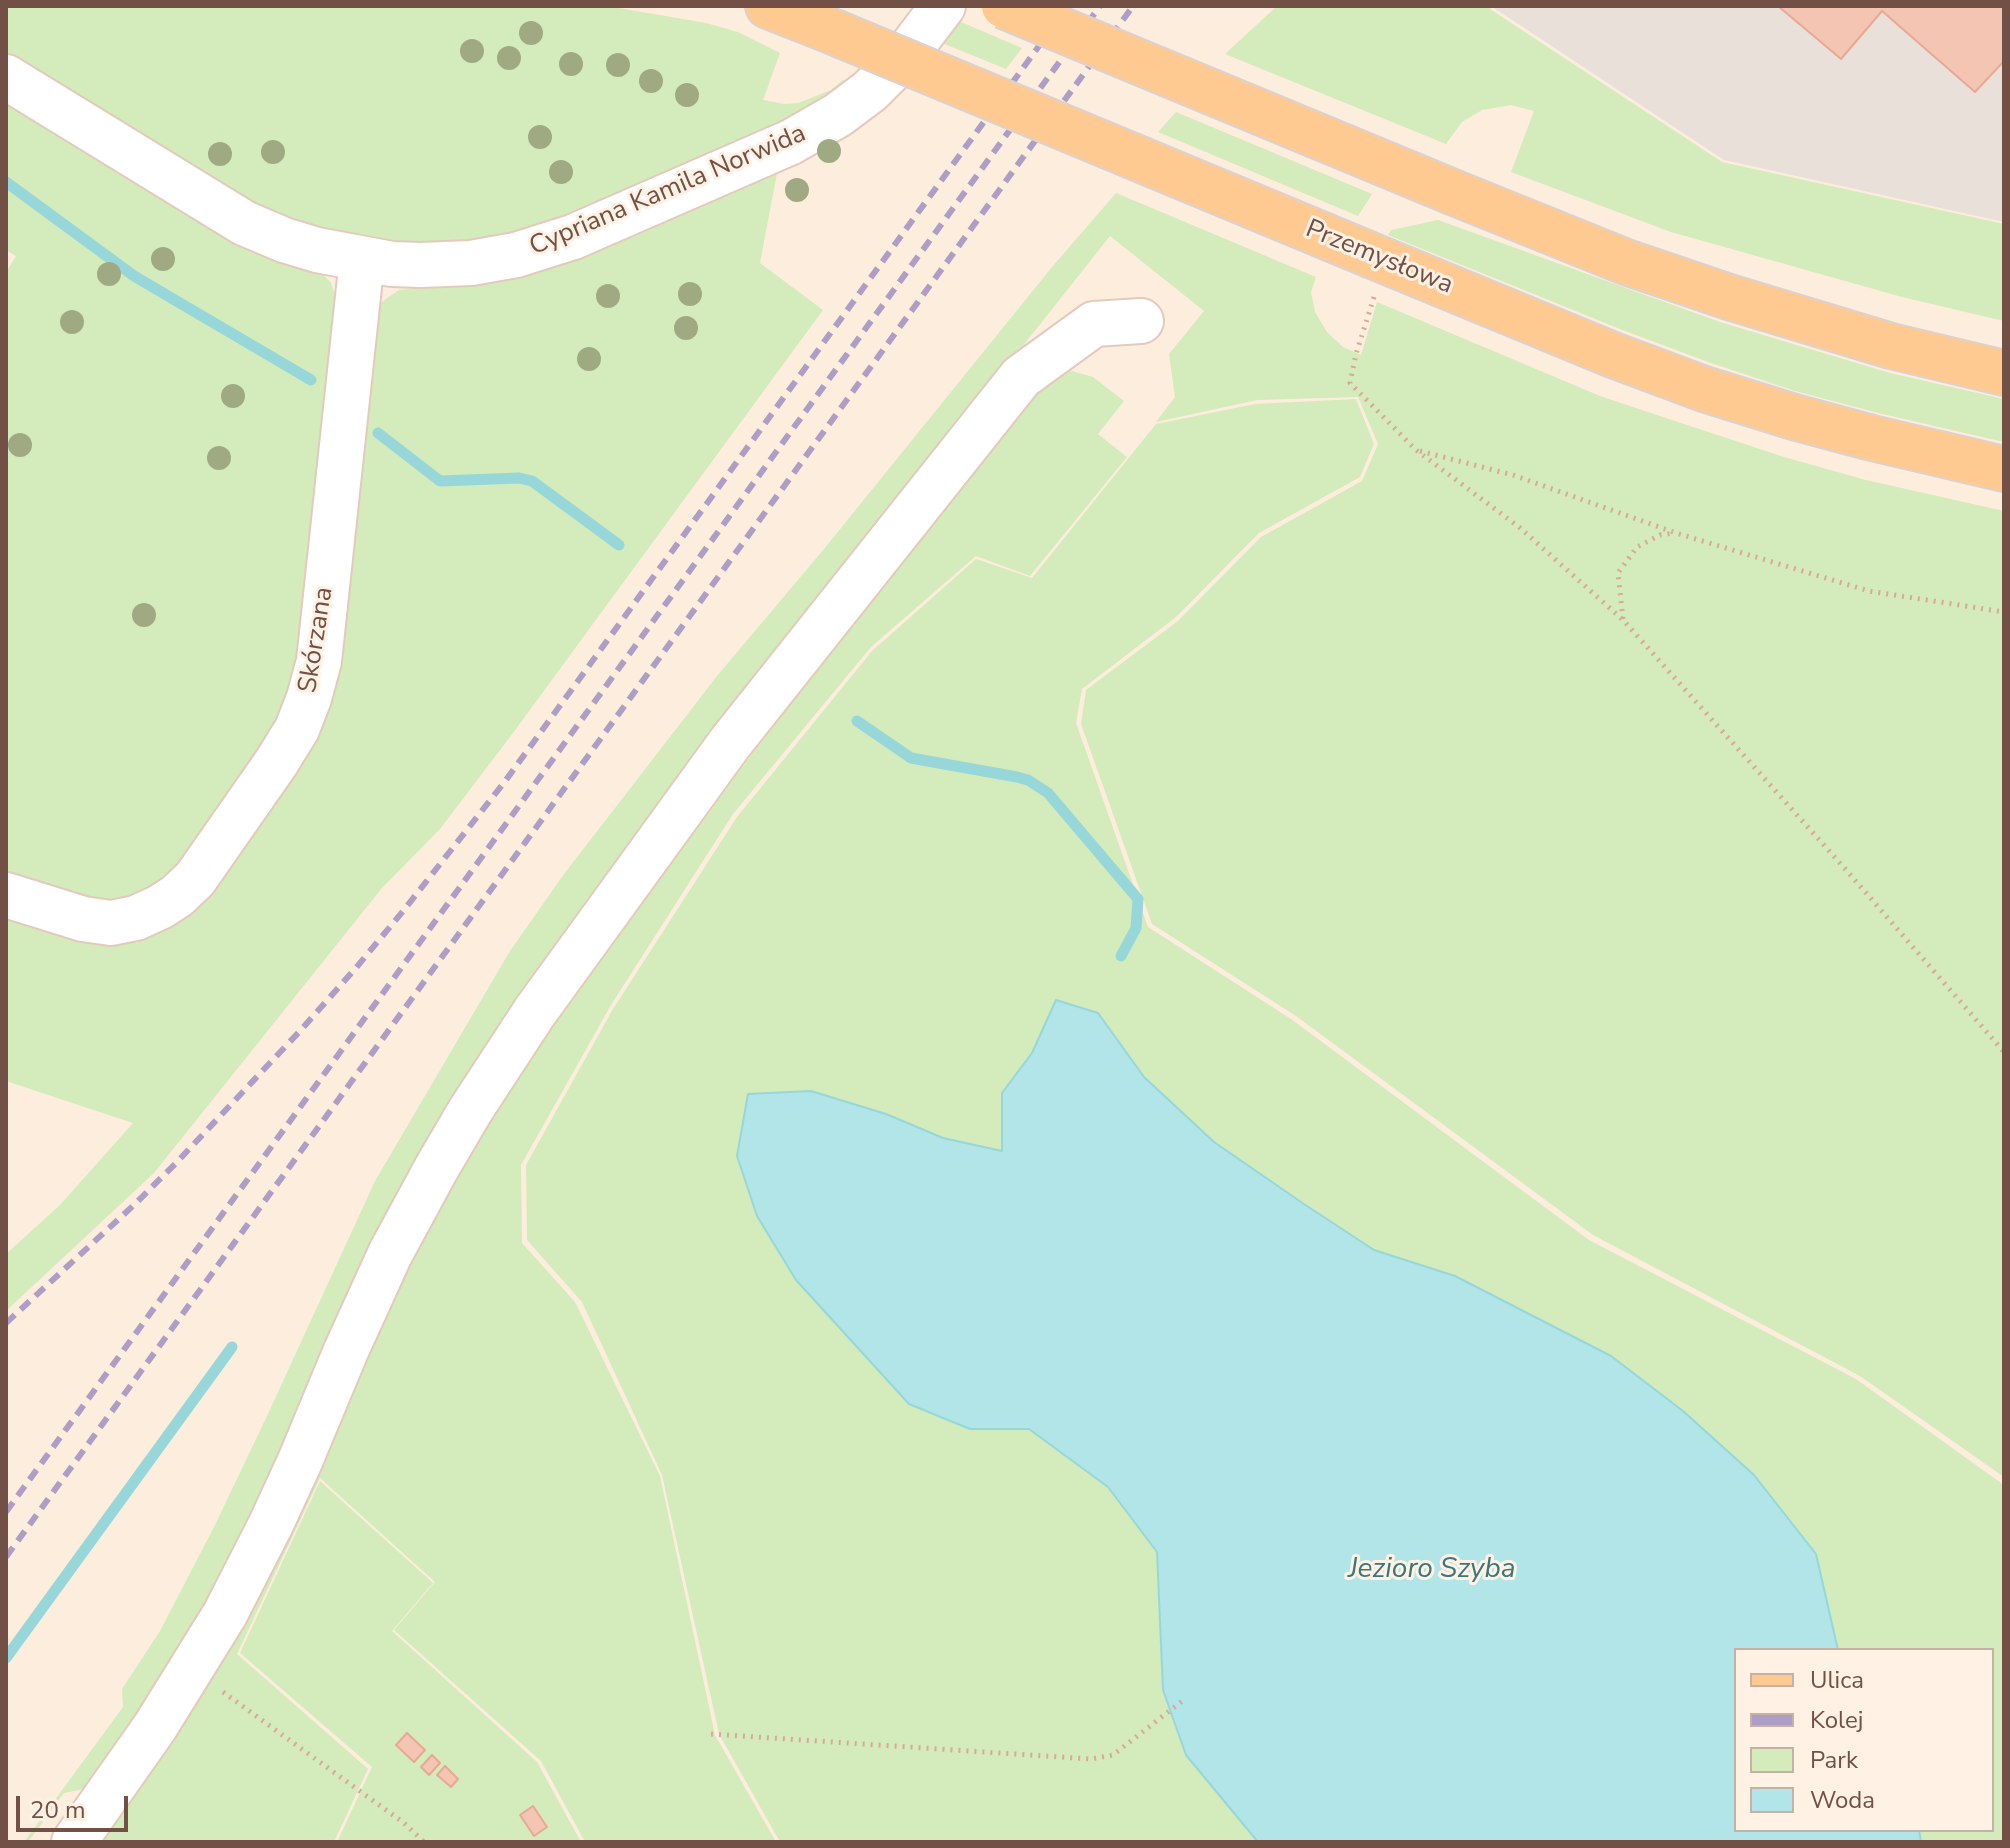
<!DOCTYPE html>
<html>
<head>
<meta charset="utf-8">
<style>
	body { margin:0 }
	#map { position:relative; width:2010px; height:1848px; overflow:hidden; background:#fdeddd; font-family:"Nunito Sans",sans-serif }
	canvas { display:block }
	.frame { position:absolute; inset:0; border:8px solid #735045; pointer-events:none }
	.legend { position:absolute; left:1734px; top:1648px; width:260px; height:184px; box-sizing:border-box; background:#fff1e4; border:2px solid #c7b1a4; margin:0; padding:10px 14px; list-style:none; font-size:24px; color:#735045 }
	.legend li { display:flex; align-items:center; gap:16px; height:40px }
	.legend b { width:40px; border:2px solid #c7b1a4 }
	.scale { position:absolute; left:16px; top:1796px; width:112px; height:36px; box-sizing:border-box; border:4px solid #735045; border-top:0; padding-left:10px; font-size:24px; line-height:28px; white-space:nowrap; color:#735045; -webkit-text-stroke:6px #fff1e4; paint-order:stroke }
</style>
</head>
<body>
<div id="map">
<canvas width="2010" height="1848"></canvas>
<div class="frame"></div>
<ul class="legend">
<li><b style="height:10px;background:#ffca92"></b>Ulica</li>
<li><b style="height:10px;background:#ae9dc5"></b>Kolej</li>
<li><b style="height:22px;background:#d4ebbc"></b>Park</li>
<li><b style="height:22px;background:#b1e5e7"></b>Woda</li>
</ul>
<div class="scale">20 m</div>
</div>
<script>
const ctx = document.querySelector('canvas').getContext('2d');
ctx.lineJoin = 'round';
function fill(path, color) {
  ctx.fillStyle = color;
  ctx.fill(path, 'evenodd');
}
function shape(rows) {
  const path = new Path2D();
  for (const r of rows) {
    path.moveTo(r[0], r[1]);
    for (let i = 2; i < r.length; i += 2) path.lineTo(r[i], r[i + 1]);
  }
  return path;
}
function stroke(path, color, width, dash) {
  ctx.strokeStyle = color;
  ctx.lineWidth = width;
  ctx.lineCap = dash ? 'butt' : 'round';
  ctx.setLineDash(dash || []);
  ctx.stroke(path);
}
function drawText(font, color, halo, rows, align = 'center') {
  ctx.font = font + ' "Nunito Sans",sans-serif';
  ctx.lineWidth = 6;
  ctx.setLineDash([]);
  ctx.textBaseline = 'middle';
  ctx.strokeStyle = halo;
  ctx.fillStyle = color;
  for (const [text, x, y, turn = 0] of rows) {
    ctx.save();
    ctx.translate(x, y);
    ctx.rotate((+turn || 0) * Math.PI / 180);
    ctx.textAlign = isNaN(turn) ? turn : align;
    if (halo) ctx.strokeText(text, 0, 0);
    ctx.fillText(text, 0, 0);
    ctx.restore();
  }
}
fill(shape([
	[1496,6,2004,6,2004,222,1724,160,1494,8]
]), '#eae0da');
fill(shape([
	[6,6,607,6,706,23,738,32,780,53,763,100,784,104,798,103,831,90,843,80,849,83,784,122,532,231,490,239,449,243,405,243,361,238,307,225,261,207,216,183,6,53],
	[1277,6,1492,6,1490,9,1722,162,2004,224,2004,321,1902,297,1671,232,1511,172,1534,111,1511,105,1482,110,1462,122,1446,144,1225,54],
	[954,19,1022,48,1006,69,937,41],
	[6,104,197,220,321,272,331,283,335,295,335,320,298,652,294,676,276,725,182,862,149,894,103,904,6,877,6,272,16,256,6,250],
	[1176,112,1372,194,1358,216,1158,132],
	[778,168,760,263,823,310,513,733,440,829,382,888,154,1173,6,1311,6,1254,60,1205,133,1123,6,1081,6,913,95,938,290,774,375,312,383,301,399,290,526,275,556,266,624,239],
	[1116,193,1316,277,1311,292,1315,312,1327,332,1343,347,1361,355,1377,302,1600,396,1687,425,1784,457,1866,480,2004,511,2004,1477,1860,1376,1593,1235,1296,1016,1152,924,1081,724,1086,690,1178,621,1261,537,1362,481,1378,444,1358,397,1257,400,1156,422,1175,397,1169,354,1204,311,1110,236,716,733,283,1453,194,1631,90,1788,64,1793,28,1842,24,1842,123,1707,122,1689,160,1631,214,1527,267,1416,375,1181,510,951,564,874,717,676,824,549,1052,267],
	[1438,220,1720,322,1890,373,2004,399,2004,442,1878,413,1795,391,1711,363,1625,331,1388,235,1391,230],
	[1072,371,1093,377,1124,401,1098,434,1127,457,1030,576,976,556,871,647,733,814,611,1005,521,1165,522,1243,575,1302,660,1476,715,1735,776,1842,585,1842,541,1761,394,1630,435,1582,320,1478,237,1654,368,1769,334,1842,101,1842,135,1794,137,1785,389,1299,485,1122,662,866,673,861,749,758,1035,388,1062,372],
	[1356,399,1374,444,1360,477,1259,533,1176,617,1082,689,1076,723,1148,927,1291,1019,1589,1240,1856,1379,2001,1483,2004,1489,2004,1842,1921,1842,1919,1830,1992,1830,1992,1650,1838,1650,1816,1554,1455,1276,1374,1250,1214,1142,1144,1077,1098,1013,1057,1000,1032,1053,1002,1093,1002,1151,943,1138,886,1114,811,1091,748,1094,859,1347,909,1404,970,1429,1029,1429,1108,1487,1157,1552,1163,1690,1246,1829,1258,1842,780,1842,719,1734,662,1475,582,1302,527,1240,526,1165,613,1009,737,817,872,651,976,559,1032,578,1156,424,1255,404],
	[320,1481,433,1583,392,1631,537,1762,581,1842,337,1842,372,1767,240,1653]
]), '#d4ebbc');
const water = shape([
	[1056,1000,1098,1013,1144,1077,1214,1142,1304,1204,1374,1250,1455,1276,1611,1356,1683,1411,1754,1475,1816,1554,1838,1650,1736,1650,1736,1830,1919,1830,1921,1842,1258,1842,1186,1755,1163,1690,1157,1552,1108,1487,1029,1429,970,1429,909,1404,796,1280,757,1216,737,1156,748,1094,811,1091,886,1114,943,1138,1002,1151,1002,1093,1032,1053,1056,1000]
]);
fill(water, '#b1e5e7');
stroke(water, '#97d7d9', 2);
stroke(shape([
	[6,182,134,276,311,380],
	[378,433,440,481,519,478,532,481,619,545],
	[857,721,911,758,1017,777,1028,780,1048,793,1138,899,1136,928,1121,956],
	[6,1658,232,1347]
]), '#97d7d9', 11);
const building = shape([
	[1778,6,2004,6,2004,61,1975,92,1882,11,1841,59,1778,6],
	[407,1733,425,1750,414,1762,396,1745,407,1733],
	[432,1755,440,1763,429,1775,421,1767,432,1755],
	[445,1766,458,1779,451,1787,437,1775,445,1766],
	[533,1806,547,1827,534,1836,520,1815,533,1806]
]);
fill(building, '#f4c5b3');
stroke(building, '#e7a993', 2);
const minor = shape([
	[6,77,244,223,284,240,317,250,392,264,420,265,471,263,516,255,573,237,791,142,838,115,870,91,905,56,943,6],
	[6,895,83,919,111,923,136,918,160,907,177,896,195,879,276,763,297,729,309,698,319,661,362,259],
	[74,1842,155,1727,225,1614,271,1524,300,1461,345,1353,390,1254,436,1169,470,1111,534,1013,730,743,1021,377,1094,324,1141,321]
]);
const major = shape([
	[768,6,834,32],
	[1455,193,1626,262,1729,297,1891,346,2004,373],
	[1373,256,1613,355,1704,389,1794,417,1872,438,2004,469]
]);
stroke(minor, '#e3cabc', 48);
stroke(major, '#dbd2cf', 48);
stroke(shape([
	[1374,297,1356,354,1350,383,1416,450,1519,527,1623,620,1847,871,2004,1052],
	[1420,451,1513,475,1676,533,1869,591,2004,612],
	[1623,619,1618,573,1637,547,1660,535,1674,533],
	[223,1692,404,1823,424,1842],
	[711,1734,1091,1759,1113,1755,1186,1698]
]), '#d8a997', 5, [2, 6]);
stroke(minor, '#fff', 44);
stroke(major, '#ffca92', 44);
stroke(shape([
	[6,1323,134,1205,177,1162,299,1032,355,969,404,910,506,780,1068,6],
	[6,1512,1100,6],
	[6,1557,1133,6]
]), '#ae9dc5', 6, [12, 8]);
const majorBridge = shape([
	[1004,6,1455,193],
	[834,32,1373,256]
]);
stroke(majorBridge, '#dbd2cf', 48, []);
stroke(majorBridge, '#ffca92', 44);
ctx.fillStyle = '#9faa83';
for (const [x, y] of [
	[531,33],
	[472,51],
	[509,58],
	[571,64],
	[618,65],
	[651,81],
	[687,95],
	[540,137],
	[829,151],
	[273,152],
	[220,154],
	[561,172],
	[797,190],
	[163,259],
	[109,274],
	[690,294],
	[608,296],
	[72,322],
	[686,328],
	[589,359],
	[233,396],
	[20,445],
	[219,458],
	[144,615]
]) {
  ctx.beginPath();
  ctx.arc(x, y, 12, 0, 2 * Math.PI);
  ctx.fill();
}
drawText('26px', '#735045', '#fff1e4', [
	["Cypriana Kamila Norwida",668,191,-23],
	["Przemysłowa",1379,258,22],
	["Skórzana",317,640,-81]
]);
drawText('italic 28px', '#39777b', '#fff1e4', [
	["Jezioro Szyba",1432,1570]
]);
</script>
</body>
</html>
